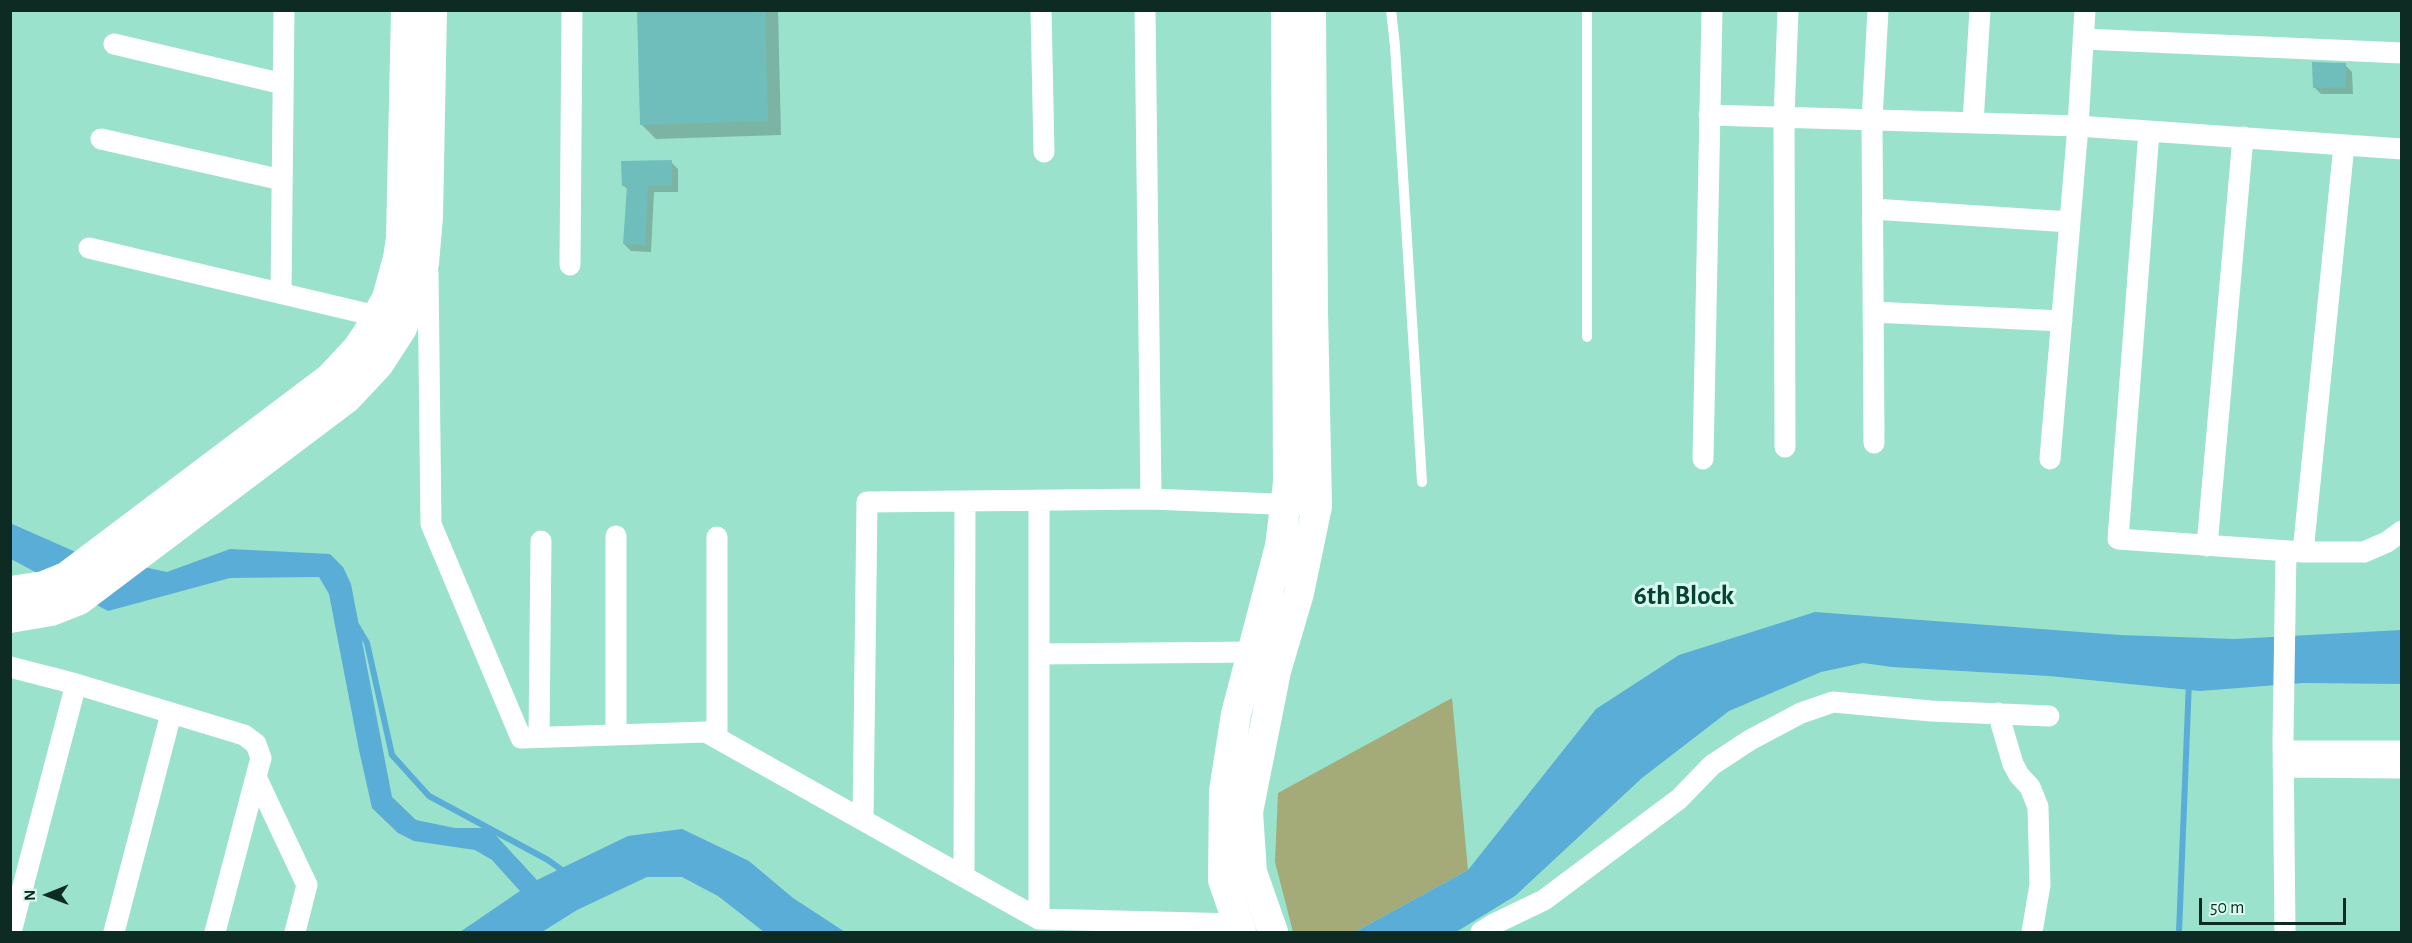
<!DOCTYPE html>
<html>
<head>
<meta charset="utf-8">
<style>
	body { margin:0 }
	#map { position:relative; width:2412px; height:943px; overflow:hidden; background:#9ae2cb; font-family:"Alegreya Sans",sans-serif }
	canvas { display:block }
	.frame { position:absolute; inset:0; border:12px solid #0d2b22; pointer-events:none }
	.north { position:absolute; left:18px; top:865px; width:60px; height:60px; -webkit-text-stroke:4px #d8fbee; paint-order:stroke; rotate:269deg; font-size:16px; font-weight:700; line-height:24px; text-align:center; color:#0d2b22 }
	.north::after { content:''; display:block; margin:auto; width:21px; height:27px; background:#0d2b22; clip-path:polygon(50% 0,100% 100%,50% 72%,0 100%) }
	.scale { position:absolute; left:2199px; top:898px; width:147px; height:27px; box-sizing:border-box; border:3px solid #0d2b22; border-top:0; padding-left:8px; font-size:18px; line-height:21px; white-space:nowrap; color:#0d2b22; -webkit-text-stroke:4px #d8fbee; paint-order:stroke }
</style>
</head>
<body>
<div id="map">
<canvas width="2412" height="943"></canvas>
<div class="frame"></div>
<div class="north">N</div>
<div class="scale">50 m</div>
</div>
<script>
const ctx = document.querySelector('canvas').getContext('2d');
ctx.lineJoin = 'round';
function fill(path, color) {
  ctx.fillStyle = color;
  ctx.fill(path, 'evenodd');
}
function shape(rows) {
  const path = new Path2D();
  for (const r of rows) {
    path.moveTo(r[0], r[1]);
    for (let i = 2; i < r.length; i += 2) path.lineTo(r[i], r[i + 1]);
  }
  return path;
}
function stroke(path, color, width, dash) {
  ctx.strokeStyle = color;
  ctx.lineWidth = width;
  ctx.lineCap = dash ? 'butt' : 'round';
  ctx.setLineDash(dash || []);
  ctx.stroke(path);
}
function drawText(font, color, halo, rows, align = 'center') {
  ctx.font = font + ' "Alegreya Sans",sans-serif';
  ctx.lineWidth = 6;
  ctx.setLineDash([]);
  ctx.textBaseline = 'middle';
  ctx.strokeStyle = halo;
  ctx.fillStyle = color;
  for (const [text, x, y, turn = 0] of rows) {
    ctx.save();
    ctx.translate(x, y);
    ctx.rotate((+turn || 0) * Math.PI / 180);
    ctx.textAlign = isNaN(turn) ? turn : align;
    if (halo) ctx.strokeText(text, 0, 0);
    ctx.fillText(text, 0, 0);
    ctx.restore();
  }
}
fill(shape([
	[1452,698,1468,870,1355,932,1293,932,1275,862,1278,793]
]), '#a5aa79');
fill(shape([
	[10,523,78,553,167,572,230,549,330,554,343,567,351,584,392,797,416,820,455,828,489,828,537,880,628,836,682,829,749,861,793,898,845,932,764,932,718,896,682,877,647,877,577,910,542,932,460,932,520,891,492,860,475,850,414,841,398,833,372,808,359,750,329,594,319,577,230,578,108,611,11,559],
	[1815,612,2120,635,2235,639,2401,630,2401,684,2303,683,2200,691,2049,676,1892,667,1863,663,1821,672,1729,711,1642,778,1515,896,1456,932,1355,932,1468,870,1596,709,1679,655]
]), '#5aadd6');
fill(shape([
	[638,10,778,10,781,135,656,139,641,124],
	[2345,65,2352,72,2353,94,2321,94,2314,87],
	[671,162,678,169,678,192,654,192,651,252,631,251,624,244,628,190,623,185]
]), '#0003');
stroke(shape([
	[357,626,367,643,392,755,429,796,548,860,566,873],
	[2179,932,2189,681]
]), '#5aadd6', 6);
fill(shape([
	[637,10,765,10,768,121,640,125],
	[2312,62,2346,63,2346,87,2313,88],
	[672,160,672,185,648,186,645,245,623,244,627,186,622,186,621,161]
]), '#6fbebb');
stroke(shape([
	[1391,10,1395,46,1422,482],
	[1587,337,1587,10]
]), '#fff', 10);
stroke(shape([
	[1041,10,1044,152],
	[1145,10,1151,499],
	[2083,39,2402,53],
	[114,44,283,84],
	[1709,115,2078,126,2402,149],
	[1973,122,1980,10],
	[2149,131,2118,539,2303,552,2364,552,2387,542,2402,531],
	[101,139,282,180],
	[1873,209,2070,222],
	[89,248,389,319],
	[570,265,572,10],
	[428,273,431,524,521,738,706,732,1039,919,1238,924],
	[281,293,284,10],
	[1873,312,2062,321],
	[1874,443,1872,120,1878,10],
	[1785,447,1784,117,1788,10],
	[1703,459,1712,10],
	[2050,459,2078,126,2085,10],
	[1039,500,1039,919],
	[2207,546,2243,137],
	[2303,552,2344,145],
	[1039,654,1253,652],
	[10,667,76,684,11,932],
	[76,684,244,735,256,744,261,758,215,932],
	[1998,713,2013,764,2019,775,2030,787,2038,807,2040,885,2032,932],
	[616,735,616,536],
	[539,737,541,541],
	[717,738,717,537],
	[2283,751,2402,751],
	[2283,767,2402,768],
	[256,777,307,885,295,932],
	[863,819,867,502,1151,499,1299,505],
	[964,877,965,501],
	[114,932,171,714],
	[1481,932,1494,924,1544,900,1679,799,1712,765,1750,740,1801,713,1833,702,1931,711,2049,716],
	[2285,932,2283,739,2286,551]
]), '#fff', 21);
stroke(shape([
	[10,591,44,586,66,577,330,378,357,349,368,333,387,298,398,258,401,238,406,10],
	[10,618,51,611,79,600,347,398,378,365,402,328,418,286,424,263,428,217,432,10],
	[1241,932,1223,880,1224,791,1236,714,1280,546,1288,483,1286,10],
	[1273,932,1252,872,1248,812,1276,671,1299,593,1317,506,1313,311,1311,10]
]), '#fff', 30);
drawText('bold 27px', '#054234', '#d8fbee', [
	["6th Block",1684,596]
]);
</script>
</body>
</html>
